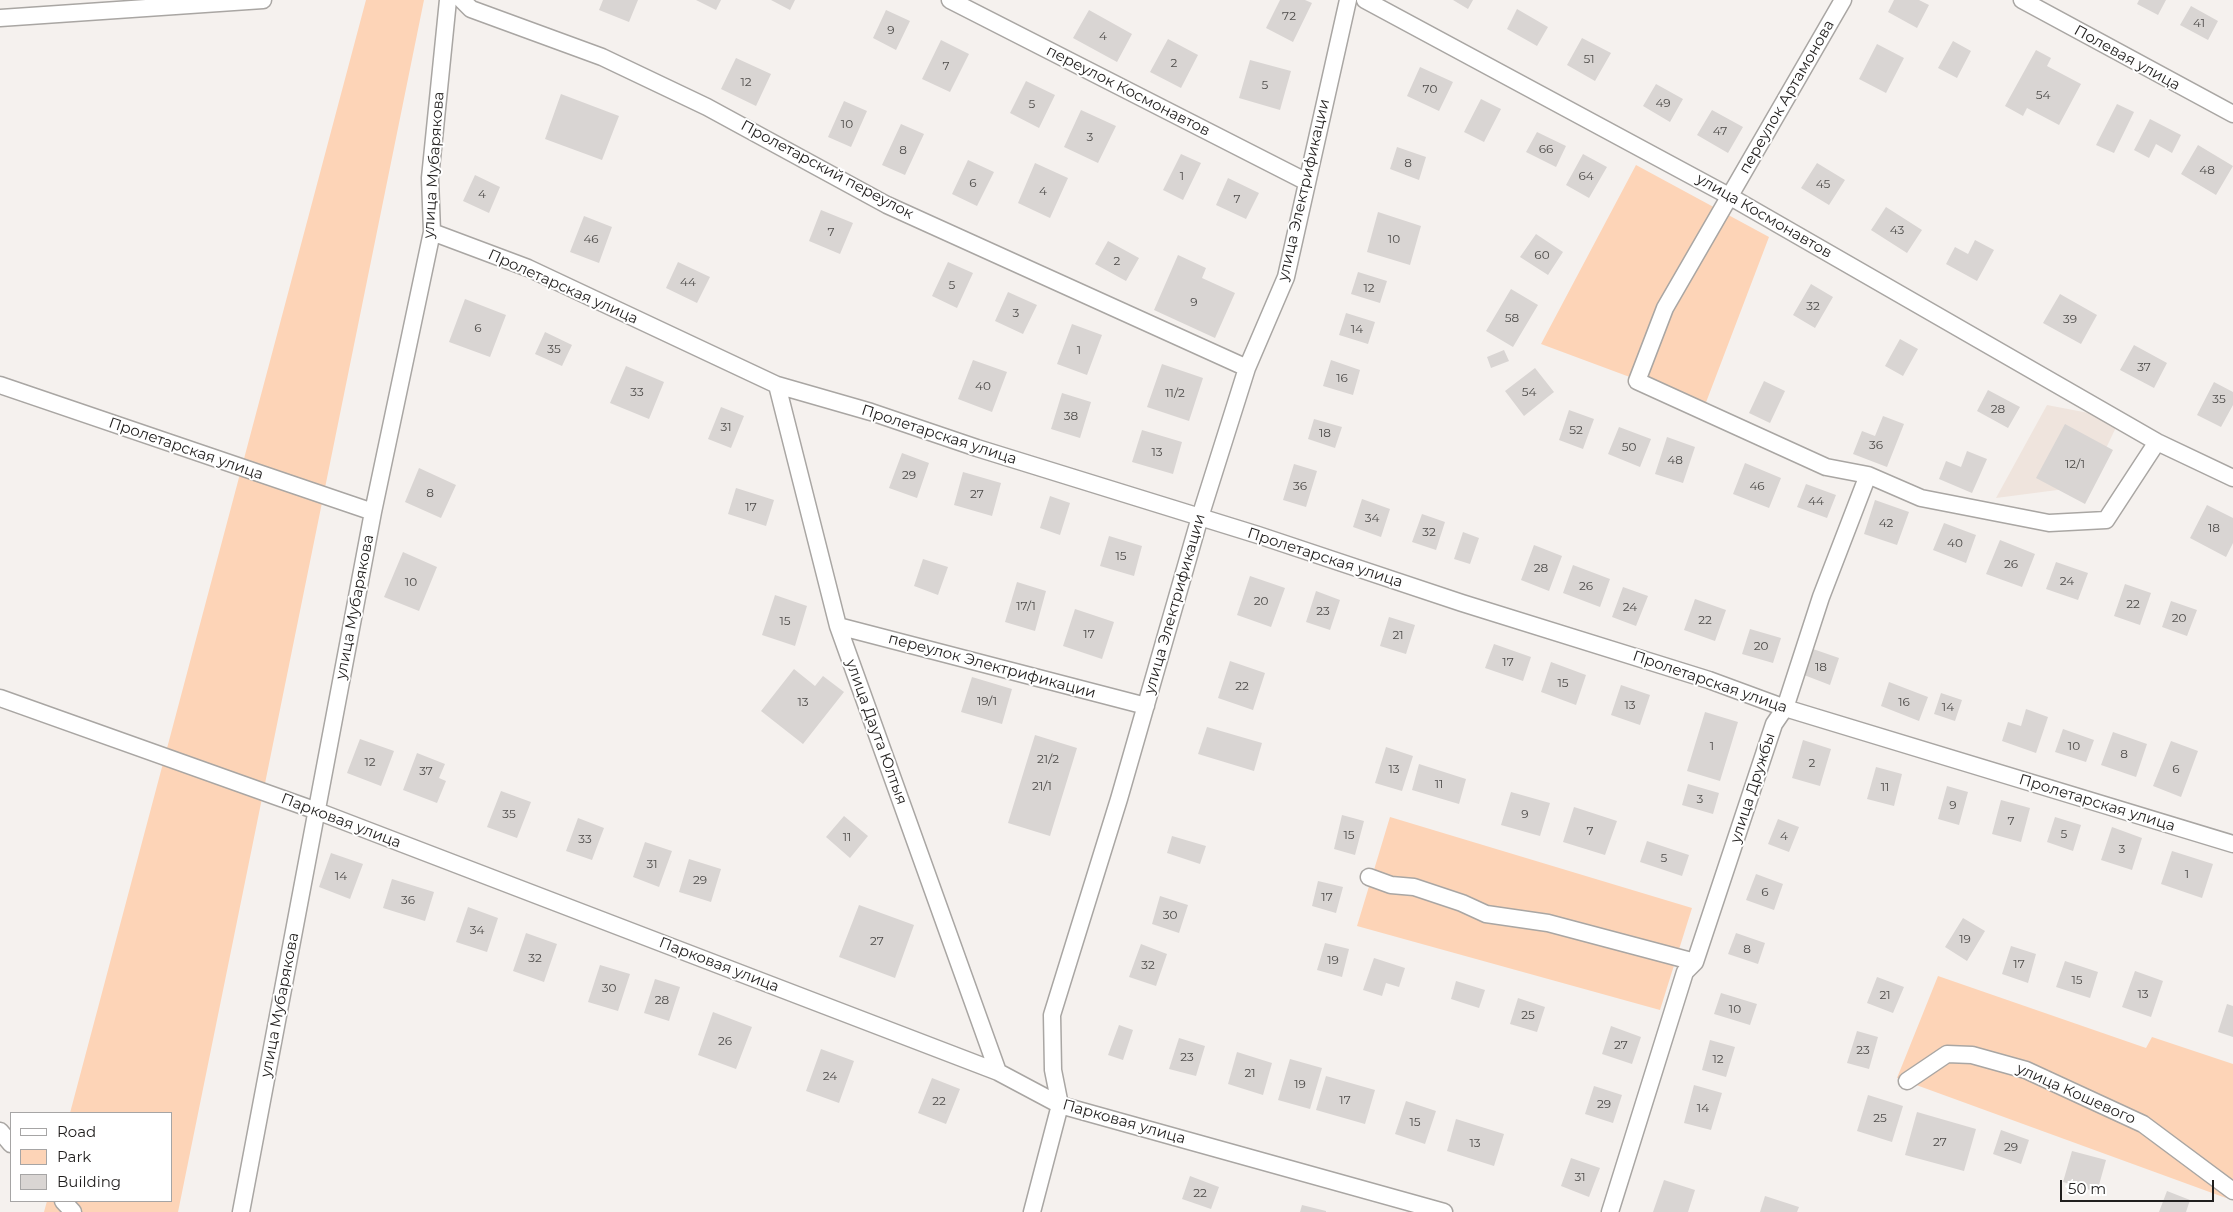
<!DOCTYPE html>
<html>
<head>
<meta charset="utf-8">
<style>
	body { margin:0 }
	#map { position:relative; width:2233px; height:1212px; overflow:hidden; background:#f5f1ee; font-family:Montserrat,sans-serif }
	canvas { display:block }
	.legend { position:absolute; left:10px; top:1112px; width:162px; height:90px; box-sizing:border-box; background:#fff; border:1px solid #a6a5a5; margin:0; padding:6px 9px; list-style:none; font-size:15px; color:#201e1d }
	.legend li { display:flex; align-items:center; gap:10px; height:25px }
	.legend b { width:25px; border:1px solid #a6a5a5 }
	.scale { position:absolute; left:2060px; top:1180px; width:154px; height:22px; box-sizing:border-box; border:2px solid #201e1d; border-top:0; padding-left:6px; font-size:15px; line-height:18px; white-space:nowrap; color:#201e1d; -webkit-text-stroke:4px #fff; paint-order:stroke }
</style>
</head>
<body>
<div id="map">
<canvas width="2233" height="1212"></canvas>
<ul class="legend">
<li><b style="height:6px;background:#fff"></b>Road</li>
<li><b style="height:14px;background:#fdd4b7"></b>Park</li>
<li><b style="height:14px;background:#d9d5d3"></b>Building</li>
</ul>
<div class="scale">50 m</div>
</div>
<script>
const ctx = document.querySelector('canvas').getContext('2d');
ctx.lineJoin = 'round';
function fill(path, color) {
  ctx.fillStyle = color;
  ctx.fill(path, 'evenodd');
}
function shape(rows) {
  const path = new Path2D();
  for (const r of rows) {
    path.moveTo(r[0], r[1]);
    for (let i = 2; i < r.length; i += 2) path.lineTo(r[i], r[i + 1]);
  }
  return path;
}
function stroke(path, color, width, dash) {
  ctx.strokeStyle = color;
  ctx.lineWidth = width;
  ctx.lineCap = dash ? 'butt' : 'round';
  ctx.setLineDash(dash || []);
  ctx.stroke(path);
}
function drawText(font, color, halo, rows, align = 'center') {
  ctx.font = font + ' Montserrat,sans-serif';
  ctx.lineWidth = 4;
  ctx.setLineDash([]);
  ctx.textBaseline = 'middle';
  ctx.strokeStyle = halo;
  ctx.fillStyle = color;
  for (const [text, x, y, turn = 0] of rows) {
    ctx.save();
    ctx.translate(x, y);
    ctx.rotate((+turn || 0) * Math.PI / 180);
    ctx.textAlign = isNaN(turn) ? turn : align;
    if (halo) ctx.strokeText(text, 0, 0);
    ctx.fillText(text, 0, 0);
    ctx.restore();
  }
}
fill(shape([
	[2047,405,2120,419,2088,486,1996,498]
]), '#efe4dd');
fill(shape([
	[366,0,424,0,178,1212,44,1212,47,1201,171,1201,171,1113,70,1113],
	[1636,165,1769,237,1705,405,1541,344],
	[1390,817,1692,908,1660,1010,1357,926],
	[1938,976,2146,1048,2152,1037,2233,1064,2233,1178,2226,1198,1897,1078]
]), '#fdd4b7');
fill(shape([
	[603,0,638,0,629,22,599,10],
	[696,0,721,0,716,10],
	[771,0,795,0,790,10],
	[1280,0,1305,0,1312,3,1293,42,1266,28],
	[1453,0,1473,0,1468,9],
	[1894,0,1919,0,1929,5,1917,28,1888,12],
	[2139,0,2166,0,2158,15,2137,4],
	[2191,6,2218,21,2208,40,2180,25],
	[1517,9,1548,27,1537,46,1507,29],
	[886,10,910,21,896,50,873,38],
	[1089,10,1132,34,1117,62,1073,38],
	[1582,38,1611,53,1595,81,1567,65],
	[1168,39,1198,55,1181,88,1150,72],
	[941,40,969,54,950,92,922,79],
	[1953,41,1971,51,1957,78,1938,68],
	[1877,44,1904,58,1886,93,1859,79],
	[2036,50,2051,58,2047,66,2081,84,2059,125,2027,108,2023,116,2005,106],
	[736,58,771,74,756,106,721,89],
	[1250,60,1291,71,1280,110,1239,98],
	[1420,67,1453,82,1439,111,1407,96],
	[1026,81,1055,95,1039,128,1010,113],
	[1656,84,1683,99,1670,122,1643,106],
	[561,94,619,116,602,160,545,139],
	[1481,99,1501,109,1484,142,1464,132],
	[844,101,867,111,851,147,828,137],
	[2117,104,2134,112,2114,153,2096,145],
	[1081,110,1116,126,1098,163,1064,147],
	[1712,110,1743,127,1728,153,1697,135],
	[2150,119,2181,135,2172,153,2156,144,2149,158,2134,150],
	[901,124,924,134,905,175,882,165],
	[1537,132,1566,146,1556,167,1526,152],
	[2198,145,2233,166,2216,195,2181,174],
	[1397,147,1426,157,1419,180,1390,169],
	[1181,154,1201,163,1183,200,1163,190],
	[1583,154,1607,167,1589,198,1566,185],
	[968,160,994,172,977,206,952,194],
	[1035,163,1068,178,1050,218,1018,203],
	[1817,163,1845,180,1829,205,1801,188],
	[475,175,500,187,489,213,463,201],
	[1228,178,1259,193,1246,219,1216,205],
	[1886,207,1922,230,1907,253,1871,230],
	[821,210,853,223,840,254,809,241],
	[1378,212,1421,226,1410,265,1367,252],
	[584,216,612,227,599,263,570,252],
	[1536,234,1563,252,1548,275,1520,257],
	[1975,240,1994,250,1977,281,1946,264,1955,247,1968,254],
	[1108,241,1139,258,1126,281,1095,264],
	[1178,255,1206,268,1202,278,1235,293,1215,338,1154,310],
	[678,262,710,277,697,303,666,288],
	[948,262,973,273,957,308,932,296],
	[1358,272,1387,281,1380,303,1351,294],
	[1811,284,1833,297,1815,328,1793,315],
	[1511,289,1538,305,1513,347,1486,331],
	[1008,292,1037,305,1023,334,995,321],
	[2060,294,2097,315,2081,344,2043,323],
	[465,299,506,315,490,357,449,342],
	[1346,313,1375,322,1368,344,1339,335],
	[1072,324,1102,335,1087,375,1057,364],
	[545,332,572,345,562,366,535,354],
	[1900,339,1918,349,1903,376,1885,366],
	[2134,345,2167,363,2154,388,2120,370],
	[1504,350,1509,361,1491,368,1487,357],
	[973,360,1007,372,992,412,958,399],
	[1331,360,1360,370,1353,395,1323,386],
	[1162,364,1203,378,1189,421,1147,407],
	[626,366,664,382,649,419,610,403],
	[1535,368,1554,392,1524,416,1505,391],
	[1764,381,1785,391,1770,423,1749,413],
	[2214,382,2233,392,2233,405,2221,427,2197,415],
	[1988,390,2020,407,2008,428,1977,411],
	[1062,393,1091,402,1080,438,1051,429],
	[721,407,744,416,731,448,708,439],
	[1569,410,1594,419,1583,449,1559,440],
	[1883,416,1904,424,1887,467,1853,454,1862,431,1875,436],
	[1314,419,1342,427,1335,448,1308,439],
	[2065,424,2113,450,2085,504,2036,478],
	[1619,427,1651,439,1640,467,1608,454],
	[1142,430,1182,442,1173,474,1132,462],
	[1667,437,1695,447,1683,483,1655,474],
	[1967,451,1987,459,1972,493,1939,479,1946,461,1961,467],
	[902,453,929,463,917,498,889,488],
	[1745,463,1781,478,1769,508,1733,494],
	[1294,464,1317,471,1306,507,1283,500],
	[419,468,456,485,441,518,405,502],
	[963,472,1001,483,992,516,954,505],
	[1806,484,1836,495,1827,518,1797,507],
	[736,488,774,500,766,526,728,514],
	[1050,496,1070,503,1060,535,1040,528],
	[1362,499,1390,509,1381,537,1353,527],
	[1875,500,1909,512,1897,545,1864,534],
	[2207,505,2233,518,2233,543,2226,557,2190,538],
	[1422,514,1445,522,1436,550,1412,542],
	[1944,523,1976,535,1966,563,1933,550],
	[1463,532,1479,538,1470,564,1454,559],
	[1109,536,1142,546,1134,576,1100,566],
	[2000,540,2035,554,2022,587,1986,574],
	[1534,545,1562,556,1549,591,1521,580],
	[403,552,437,567,419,611,384,597],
	[923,559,948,567,938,595,914,586],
	[2056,562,2088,573,2078,600,2046,589],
	[1573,565,1610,579,1600,607,1563,593],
	[1250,576,1285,588,1271,627,1237,615],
	[1017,582,1046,591,1035,631,1005,622],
	[2125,584,2151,593,2140,625,2114,616],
	[1623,587,1648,596,1636,626,1612,617],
	[1316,591,1340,600,1330,630,1306,622],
	[775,595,807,606,795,646,762,635],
	[1695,599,1726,610,1715,641,1684,630],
	[2171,601,2197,610,2187,636,2162,627],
	[1075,609,1114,622,1102,659,1063,646],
	[1389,617,1415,625,1406,654,1380,646],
	[1750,629,1781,638,1773,663,1742,654],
	[1494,644,1531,657,1523,681,1485,668],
	[1813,649,1839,658,1830,685,1804,675],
	[1230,661,1265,673,1253,710,1218,698],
	[1551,662,1586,675,1576,705,1541,692],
	[794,669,815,686,823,676,844,692,803,744,761,711],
	[972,677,1012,689,1002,724,961,712],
	[1889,682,1928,697,1919,721,1881,706],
	[1621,685,1650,695,1640,725,1611,715],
	[1941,693,1962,700,1955,721,1934,714],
	[2026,709,2048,717,2036,753,2002,741,2008,722,2021,726],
	[1705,712,1738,722,1720,781,1687,771],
	[1207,727,1262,743,1254,771,1198,754],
	[2063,729,2094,740,2086,762,2055,752],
	[2113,732,2147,744,2136,777,2101,765],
	[1035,735,1077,748,1050,836,1008,823],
	[360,739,394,751,381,786,347,773],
	[1803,740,1831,749,1820,786,1792,778],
	[2171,741,2198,751,2181,797,2153,786],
	[1386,747,1413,756,1402,791,1375,783],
	[417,753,445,764,439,778,446,781,437,803,403,790],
	[1419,764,1466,779,1459,804,1412,790],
	[1876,767,1902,774,1894,806,1867,799],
	[1688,784,1719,793,1713,814,1682,805],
	[1947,786,1968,792,1959,825,1938,819],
	[501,791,531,802,517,838,487,827],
	[1511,792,1550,803,1540,836,1501,825],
	[2001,800,2030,808,2021,842,1992,834],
	[1574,807,1617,821,1605,855,1563,842],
	[1342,815,1364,821,1355,855,1334,849],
	[844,816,868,836,850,858,826,837],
	[2055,817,2081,825,2073,851,2047,842],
	[578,818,604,828,592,860,566,851],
	[1778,819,1799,827,1789,852,1768,844],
	[2112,827,2142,838,2132,870,2101,860],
	[1172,836,1206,846,1200,864,1167,853],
	[1647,841,1689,855,1682,876,1640,862],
	[645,842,672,851,659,887,633,877],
	[2172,851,2213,864,2202,898,2161,884],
	[331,853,363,864,350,899,319,887],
	[689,859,721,869,711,902,679,892],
	[1756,874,1783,884,1774,910,1746,900],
	[392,879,434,892,425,921,383,908],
	[1318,881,1343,887,1336,913,1312,906],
	[1160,896,1188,905,1179,933,1152,924],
	[859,905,914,925,895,978,839,957],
	[468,907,498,918,487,952,456,942],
	[1963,918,1985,931,1967,961,1945,947],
	[526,933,557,944,544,982,513,971],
	[1736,933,1765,943,1758,964,1728,954],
	[1325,943,1349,949,1342,977,1317,970],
	[1141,944,1167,954,1156,986,1129,977],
	[2011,946,2036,954,2028,983,2002,974],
	[1374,958,1405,968,1399,987,1386,983,1382,996,1363,990],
	[2065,961,2098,972,2090,998,2056,987],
	[600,965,630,974,618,1011,588,1002],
	[2135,971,2163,981,2151,1017,2122,1007],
	[1877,977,1904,987,1893,1013,1867,1003],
	[655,979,680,987,669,1021,644,1013],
	[1456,981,1485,990,1479,1008,1451,999],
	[1721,993,1757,1004,1750,1025,1714,1014],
	[1518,998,1545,1007,1537,1032,1510,1024],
	[2227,1004,2233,1006,2233,1037,2218,1032],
	[713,1012,752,1027,736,1069,698,1055],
	[1119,1025,1133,1030,1123,1060,1108,1055],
	[1611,1026,1641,1037,1632,1064,1602,1054],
	[1857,1031,1878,1037,1869,1069,1847,1063],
	[1179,1038,1205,1046,1196,1076,1169,1069],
	[1710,1040,1735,1047,1726,1077,1702,1070],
	[821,1049,854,1061,839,1103,806,1091],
	[1237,1052,1272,1063,1263,1095,1228,1084],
	[1290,1059,1322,1068,1310,1109,1278,1100],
	[1326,1076,1375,1090,1365,1124,1316,1110],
	[932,1078,960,1089,946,1124,918,1113],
	[1694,1085,1722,1093,1711,1130,1684,1123],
	[1594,1086,1622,1095,1613,1123,1585,1114],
	[1868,1095,1903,1106,1892,1142,1857,1131],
	[1406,1101,1436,1111,1425,1144,1395,1134],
	[1917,1112,1976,1129,1964,1171,1905,1155],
	[1456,1119,1504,1134,1494,1166,1447,1151],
	[2001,1130,2029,1140,2021,1164,1993,1154],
	[2072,1151,2106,1160,2097,1192,2063,1182],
	[1571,1158,1600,1168,1589,1197,1561,1186],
	[1190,1176,1219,1187,1211,1209,1182,1199],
	[1664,1180,1695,1190,1688,1212,1653,1212],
	[2167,1191,2190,1200,2186,1212,2159,1212],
	[1765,1196,1799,1207,1797,1212,1760,1212],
	[1302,1205,1326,1211,1326,1212,1300,1212]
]), '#d9d5d3');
const street = shape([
	[462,0,471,9,602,57,707,107,887,205,1247,368],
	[950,0,1307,182],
	[1365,0,1729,196,2157,442,2233,478],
	[1843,0,1665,308,1637,381,1826,467,1868,475,1921,498,2049,523,2106,520,2157,442],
	[2022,0,2233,114],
	[0,18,263,0],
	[432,232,528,268,777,385,871,412,977,448,1258,535,1462,603,1709,680,1785,708,2233,844],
	[0,385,373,512],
	[777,385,838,626,998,1072],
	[838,626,1146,706],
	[0,698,317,811,998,1072,1060,1105,1444,1212],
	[1369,877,1391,885,1414,887,1462,903,1486,914,1548,923,1695,962],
	[1907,1081,1947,1054,1972,1055,2026,1070,2143,1124,2233,1191],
	[0,1131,11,1144],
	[63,1201,73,1212],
	[241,1212,373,512,432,232,430,178,448,0],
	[1032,1212,1060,1105,1053,1070,1052,1015,1119,799,1200,517,1247,368,1286,277,1348,0],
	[1610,1212,1685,972,1695,962,1774,724,1785,708,1821,597,1868,475]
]);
stroke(street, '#a9a6a3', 19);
stroke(street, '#fff', 16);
drawText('12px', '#4e4c4a', null, [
	["72",1289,16],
	["41",2199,23],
	["9",891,30],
	["4",1103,36],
	["51",1589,59],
	["2",1174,63],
	["7",946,66],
	["12",746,82],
	["5",1265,85],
	["70",1430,89],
	["54",2043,95],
	["49",1663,103],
	["5",1032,104],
	["10",847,124],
	["47",1720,131],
	["3",1090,137],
	["66",1546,149],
	["8",903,150],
	["8",1408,163],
	["48",2207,170],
	["1",1182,176],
	["64",1586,176],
	["6",973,183],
	["45",1823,184],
	["4",1043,191],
	["4",482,194],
	["7",1237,199],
	["43",1897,230],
	["7",831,232],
	["46",591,239],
	["10",1394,239],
	["60",1542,255],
	["2",1117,261],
	["44",688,282],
	["5",952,285],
	["12",1369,288],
	["9",1194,302],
	["32",1813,306],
	["3",1016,313],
	["58",1512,318],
	["39",2070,319],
	["6",478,328],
	["14",1357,329],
	["35",554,349],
	["1",1079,350],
	["37",2144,367],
	["16",1342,378],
	["40",983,386],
	["33",637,392],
	["54",1529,392],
	["11/2",1175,393],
	["35",2219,399],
	["28",1998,409],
	["38",1071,416],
	["31",726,427],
	["52",1576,430],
	["18",1325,433],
	["36",1876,445],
	["50",1629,447],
	["13",1157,452],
	["48",1675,460],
	["12/1",2075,464],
	["29",909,475],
	["36",1300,486],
	["46",1757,486],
	["8",430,493],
	["27",977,494],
	["44",1816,501],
	["17",751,507],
	["34",1372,518],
	["42",1886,523],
	["18",2214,528],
	["32",1429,532],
	["40",1955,543],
	["15",1121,556],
	["26",2011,564],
	["28",1541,568],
	["24",2067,581],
	["10",411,582],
	["26",1586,586],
	["20",1261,601],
	["22",2133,604],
	["17/1",1026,606],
	["24",1630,607],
	["23",1323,611],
	["20",2179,618],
	["22",1705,620],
	["15",785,621],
	["17",1089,634],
	["21",1398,635],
	["20",1761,646],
	["17",1508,662],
	["18",1821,667],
	["15",1563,683],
	["22",1242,686],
	["19/1",987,701],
	["13",803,702],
	["16",1904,702],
	["13",1630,705],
	["14",1948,707],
	["1",1712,746],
	["10",2074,746],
	["8",2124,754],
	["21/2",1048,759],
	["12",370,762],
	["2",1812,763],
	["13",1394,769],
	["6",2176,769],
	["37",426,771],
	["11",1439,784],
	["21/1",1042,786],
	["11",1885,787],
	["3",1700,799],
	["9",1953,805],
	["35",509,814],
	["9",1525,814],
	["7",2011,821],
	["7",1590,831],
	["5",2064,834],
	["15",1349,835],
	["4",1784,836],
	["11",847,837],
	["33",585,839],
	["3",2122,849],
	["5",1664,858],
	["31",652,864],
	["1",2187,874],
	["14",341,876],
	["29",700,880],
	["6",1765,892],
	["17",1327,897],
	["36",408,900],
	["30",1170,915],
	["34",477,930],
	["19",1965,939],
	["27",877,941],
	["8",1747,949],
	["32",535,958],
	["19",1333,960],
	["17",2019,964],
	["32",1148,965],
	["15",2077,980],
	["30",609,988],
	["13",2143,994],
	["21",1885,995],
	["28",662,1000],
	["10",1735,1009],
	["25",1528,1015],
	["26",725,1041],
	["27",1621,1045],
	["23",1863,1050],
	["23",1187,1057],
	["12",1718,1059],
	["21",1250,1073],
	["24",830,1076],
	["19",1300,1084],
	["17",1345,1100],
	["22",939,1101],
	["29",1604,1104],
	["14",1703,1108],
	["25",1880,1118],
	["15",1415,1122],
	["27",1940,1142],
	["13",1475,1143],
	["29",2011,1147],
	["31",1580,1177],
	["22",1200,1193]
]);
drawText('15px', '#201e1d', '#fff', [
	["Полевая улица",2127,58,29],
	["переулок Космонавтов",1128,91,27],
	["переулок Артамонова",1787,97,-60],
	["улица Мубарякова",434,165,-86],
	["Пролетарский переулок",827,170,28],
	["улица Электрификации",1304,190,-77],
	["улица Космонавтов",1764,216,30],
	["Пролетарская улица",563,287,24],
	["Пролетарская улица",939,435,18],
	["Пролетарская улица",186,449,19],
	["Пролетарская улица",1325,558,18],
	["улица Электрификации",1175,604,-74],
	["улица Мубарякова",355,607,-79],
	["переулок Электрификации",992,666,15],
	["Пролетарская улица",1710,682,19],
	["улица Даута Юлтыя",876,732,70],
	["улица Дружбы",1753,788,-72],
	["Пролетарская улица",2097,803,17],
	["Парковая улица",341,821,21],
	["Парковая улица",719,965,21],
	["улица Мубарякова",280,1005,-79],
	["улица Кошевого",2076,1094,24],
	["Парковая улица",1124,1122,16]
]);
</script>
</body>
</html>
